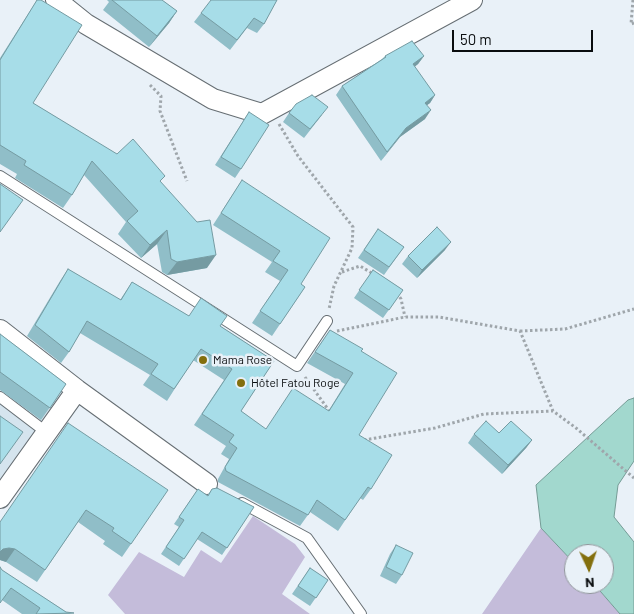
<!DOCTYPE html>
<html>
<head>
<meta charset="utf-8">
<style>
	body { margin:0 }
	#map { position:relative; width:634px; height:614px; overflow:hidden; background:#e9f1f8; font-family:Barlow,sans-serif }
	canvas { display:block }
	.north { position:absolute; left:564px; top:544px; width:50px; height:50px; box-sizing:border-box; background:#e9f1f8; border:1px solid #90969b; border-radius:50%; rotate:177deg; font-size:14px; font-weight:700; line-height:20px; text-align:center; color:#0a0d0f }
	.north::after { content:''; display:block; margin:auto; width:18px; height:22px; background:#836f0d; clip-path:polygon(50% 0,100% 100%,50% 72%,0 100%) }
	.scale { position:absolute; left:452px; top:30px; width:141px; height:22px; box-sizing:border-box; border:2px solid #0a0d0f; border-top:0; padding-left:6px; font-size:15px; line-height:18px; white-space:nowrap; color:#0a0d0f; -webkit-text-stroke:4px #e9f1f8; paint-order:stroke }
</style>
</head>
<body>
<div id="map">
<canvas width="634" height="614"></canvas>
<div class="north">N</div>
<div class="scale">50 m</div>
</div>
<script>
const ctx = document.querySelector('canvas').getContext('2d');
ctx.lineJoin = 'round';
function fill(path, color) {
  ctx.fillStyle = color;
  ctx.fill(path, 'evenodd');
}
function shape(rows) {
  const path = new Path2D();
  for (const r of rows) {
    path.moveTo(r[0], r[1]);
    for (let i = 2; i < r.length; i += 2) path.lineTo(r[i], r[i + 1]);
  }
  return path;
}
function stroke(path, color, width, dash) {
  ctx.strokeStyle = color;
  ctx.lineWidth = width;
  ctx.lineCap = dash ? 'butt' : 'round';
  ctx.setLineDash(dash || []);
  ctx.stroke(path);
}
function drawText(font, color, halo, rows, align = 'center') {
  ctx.font = font + ' Barlow,sans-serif';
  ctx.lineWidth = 5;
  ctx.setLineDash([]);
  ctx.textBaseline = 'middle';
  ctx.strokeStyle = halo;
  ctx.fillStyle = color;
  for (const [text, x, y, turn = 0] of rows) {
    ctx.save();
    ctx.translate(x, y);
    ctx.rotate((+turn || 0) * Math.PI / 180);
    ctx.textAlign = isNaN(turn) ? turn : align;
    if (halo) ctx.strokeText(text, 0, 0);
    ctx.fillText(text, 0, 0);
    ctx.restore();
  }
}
fill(shape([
	[0,345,69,395,0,486]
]), '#d5e4ee');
fill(shape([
	[253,516,295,544,305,557,282,594,310,614,125,614,108,595,139,552,184,577,201,550,221,563],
	[541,528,574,563,574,584,594,584,620,614,482,614]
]), '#c4bcda');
const water = shape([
	[634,398,634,461,618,485,614,517,634,542,634,614,620,614,594,584,604,584,604,554,574,554,574,563,541,528,536,485,628,400,634,398]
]);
fill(water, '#a2d8ce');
stroke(water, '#749b95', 1);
const lane = shape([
	[0,176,297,366,327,321],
	[0,397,46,432],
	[242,503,307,538,361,614]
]);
const street = shape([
	[56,0,86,24,213,99,262,114,472,0],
	[0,330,77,390,207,484],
	[0,498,77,390]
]);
stroke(lane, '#666e73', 12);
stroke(street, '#666e73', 22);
stroke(shape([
	[633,0,631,24,634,23],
	[150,85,161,96,160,111,187,181],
	[279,124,298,156,353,227,352,248,334,286,329,309],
	[342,272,360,266,375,275],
	[397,293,401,299,405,317],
	[337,331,405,317,439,317,520,331,553,411],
	[520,331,565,329,634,309],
	[305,377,330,412],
	[364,440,435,428,484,414,553,411,576,428,634,478]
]), '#9fa6ab', 3, [2.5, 2.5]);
stroke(lane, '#fff', 10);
stroke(street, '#fff', 20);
fill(shape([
	[37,0,33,103,161,182,207,268,167,275,162,272,157,244,141,258,118,234,126,222,84,175,72,195,63,208,15,178,17,174,0,164,0,58],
	[107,0,162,0,177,11,169,23,149,47,103,10,109,2],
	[277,0,264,24,257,33,247,28,230,50,194,22,201,13],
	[385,56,424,56,418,64,414,67,435,95,430,103,427,105,425,119,400,137,381,161,336,95,342,86,382,59],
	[249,112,241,169,235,178,215,165],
	[289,113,322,115,304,138,283,122],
	[242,180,301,284,305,287,272,336,252,323,280,281,265,272,272,262,213,225],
	[378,229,404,247,384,275,358,258],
	[445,250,417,278,402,264,408,256],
	[68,269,120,300,132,282,189,316,220,326,274,361,241,411,265,429,329,410,345,384,307,363,330,330,361,351,359,435,371,489,363,500,360,498,338,531,310,512,300,526,218,482,218,479,229,459,221,454,226,446,194,425,224,380,193,360,167,401,143,385,150,375,80,333,69,352,61,363,27,336,60,281],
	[373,270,403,290,383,318,354,298],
	[0,334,66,384,41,420,0,390],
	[68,423,131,544,122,557,103,544,105,541,78,522,37,582,6,562,0,560],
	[474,434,532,440,526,448,502,474,468,443],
	[198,489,207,496,212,489,254,507,222,555,197,539,179,566,161,554,179,527,174,524],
	[396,545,402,575,396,584,380,576,390,554],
	[310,568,328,580,310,606,292,594],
	[2,570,66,612,73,614,22,614,2,600]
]), '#90bec8');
fill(shape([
	[177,11,169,23,149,47,157,36],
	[424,56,418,64,407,73,413,64],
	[435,95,430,103,419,111,425,103],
	[431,110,425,119,400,137,381,161,406,128],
	[167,230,157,244,141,258,150,245],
	[451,242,445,250,417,278,422,270],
	[216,255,207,268,167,275,177,262],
	[532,440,526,448,502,474,508,465],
	[9,548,15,549,6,562,0,560,0,552,3,549]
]), '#759ba2');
const building = shape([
	[37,0,41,0,82,25,33,103,117,154,133,139,165,176,160,181,197,222,210,220,216,255,177,262,171,259,167,230,150,245,127,221,138,211,92,161,72,195,24,165,26,161,0,145,0,60,37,0],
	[112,0,162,0,177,11,157,36,112,0],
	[211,0,277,0,264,24,254,18,237,40,201,13,211,0],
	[412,41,424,56,413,64,435,95,425,103,431,110,406,128,387,152,342,86,386,57,385,56,412,41],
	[312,95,328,107,310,129,289,113,296,104,312,95],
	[249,112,269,125,241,169,221,157,249,112],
	[242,180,330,238,301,284,305,287,280,324,260,311,288,270,273,261,280,251,221,213,242,180],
	[0,184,23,200,0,232,0,184],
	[437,227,451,242,422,270,408,256,437,227],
	[378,229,404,247,389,267,364,250,378,229],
	[68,269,121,300,132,282,189,316,201,298,227,316,220,326,274,361,241,411,266,429,293,388,329,411,353,373,315,352,330,330,363,349,361,351,397,373,359,435,392,455,371,489,368,487,345,520,317,500,308,515,226,471,225,467,237,448,229,442,234,435,202,414,232,369,201,349,174,389,151,374,158,364,87,321,69,352,35,325,68,269],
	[373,270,403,290,389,310,359,290,373,270],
	[0,334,66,384,50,408,0,372,0,334],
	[0,416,23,432,0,464,0,416],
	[486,421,499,433,511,421,532,440,508,465,474,434,486,421],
	[68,423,168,490,131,544,112,531,114,528,86,510,45,570,15,549,9,548,3,549,0,552,0,522,68,423],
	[217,488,254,507,227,548,202,532,184,559,166,547,184,520,179,517,198,489,208,496,212,489,217,488],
	[396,545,413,553,402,575,386,567,396,545],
	[0,567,2,570,66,612,74,613,36,614,40,608,11,588,0,603,0,567],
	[310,568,328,580,316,598,298,586,310,568]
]);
fill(building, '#a7dde8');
stroke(building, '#759ba2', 1);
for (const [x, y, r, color] of [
	[203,360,5,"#836f0d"],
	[241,383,5,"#836f0d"]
]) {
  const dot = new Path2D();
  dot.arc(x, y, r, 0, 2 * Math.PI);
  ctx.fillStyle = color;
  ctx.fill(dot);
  stroke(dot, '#e9f1f8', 2);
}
drawText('12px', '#0a0d0f', '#e9f1f8', [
	["Mama Rose",213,360],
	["Hôtel Fatou Roge",251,383]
], 'left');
</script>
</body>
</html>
